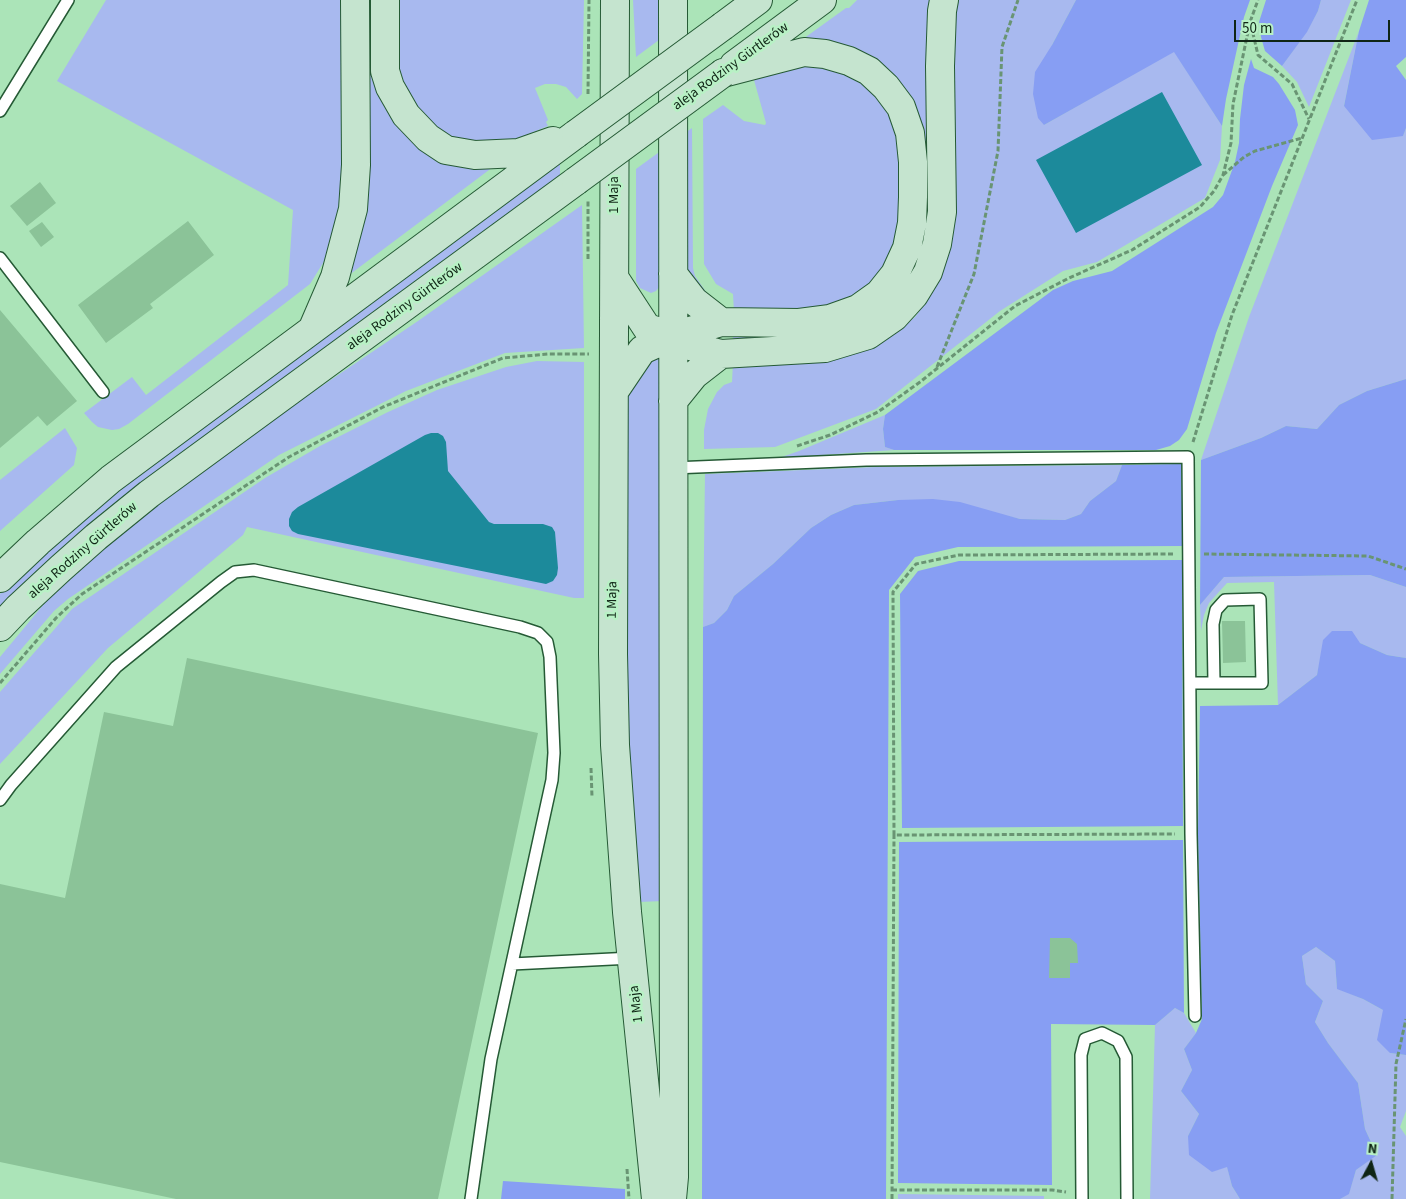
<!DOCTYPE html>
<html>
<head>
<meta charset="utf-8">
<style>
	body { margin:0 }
	#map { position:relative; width:1406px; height:1199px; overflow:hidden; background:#abe4b8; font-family:"Source Sans 3",sans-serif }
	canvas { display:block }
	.north { position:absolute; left:1346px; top:1139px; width:50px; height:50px; -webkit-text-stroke:4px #b8f1c5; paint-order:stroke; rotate:6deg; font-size:14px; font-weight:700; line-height:20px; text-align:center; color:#0f2515 }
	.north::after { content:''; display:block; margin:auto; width:18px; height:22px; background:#0f2515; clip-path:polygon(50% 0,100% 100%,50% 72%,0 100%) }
	.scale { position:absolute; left:1234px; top:20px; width:156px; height:22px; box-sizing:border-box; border:2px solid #0f2515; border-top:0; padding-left:6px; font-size:15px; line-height:18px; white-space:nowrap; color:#0f2515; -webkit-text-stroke:4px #b8f1c5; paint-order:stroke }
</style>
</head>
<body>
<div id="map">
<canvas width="1406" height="1199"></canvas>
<div class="north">N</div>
<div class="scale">50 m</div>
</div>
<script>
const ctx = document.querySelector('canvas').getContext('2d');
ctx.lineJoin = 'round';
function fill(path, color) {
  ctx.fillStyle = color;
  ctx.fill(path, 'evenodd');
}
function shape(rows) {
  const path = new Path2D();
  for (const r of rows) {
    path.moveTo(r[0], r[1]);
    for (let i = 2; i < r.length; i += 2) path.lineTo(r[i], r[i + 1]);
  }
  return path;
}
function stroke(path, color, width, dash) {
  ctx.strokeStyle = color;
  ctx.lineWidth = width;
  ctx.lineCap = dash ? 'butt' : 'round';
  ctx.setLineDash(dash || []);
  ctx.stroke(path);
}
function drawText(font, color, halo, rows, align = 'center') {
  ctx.font = font + ' "Source Sans 3",sans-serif';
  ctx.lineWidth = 5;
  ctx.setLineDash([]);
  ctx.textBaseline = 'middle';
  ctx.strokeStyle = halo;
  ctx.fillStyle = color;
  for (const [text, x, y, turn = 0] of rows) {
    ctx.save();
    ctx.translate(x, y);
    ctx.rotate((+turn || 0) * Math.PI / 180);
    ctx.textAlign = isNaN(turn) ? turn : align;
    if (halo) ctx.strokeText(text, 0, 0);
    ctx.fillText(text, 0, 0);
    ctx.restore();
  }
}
fill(shape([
	[106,0,345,0,342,217,328,255,310,284,128,424,119,429,112,430,98,427,92,422,84,413,132,377,146,395,288,285,293,210,57,81],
	[365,0,373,0,379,87,493,167,349,275],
	[393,0,584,0,582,94,577,99,566,87,556,84,545,84,535,88,548,120,546,122,548,126,512,141,497,144,449,137,424,120,399,83],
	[633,0,661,0,663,37,636,57],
	[857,0,932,0,931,198,919,267,883,313,837,336,733,341,733,334,890,297,918,123,803,39,846,8,849,8],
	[955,0,1076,0,1052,45,1044,125,1174,51,1222,126,1220,160,1205,198,1097,262,1063,271,1000,311,876,409,775,447,704,449,704,430,708,409,717,392,724,385,732,382,733,362,900,329,915,317,933,292,943,271,953,16],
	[1321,0,1351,0,1309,107,1297,82,1282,66,1307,31,1318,11],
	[1359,31,1344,106,1403,136,1406,128,1406,379,1367,391,1339,405,1317,429,1286,426,1261,438,1201,460,1249,317],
	[815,65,856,76,889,107,903,156,897,246,874,284,831,309,734,312,733,294,716,284,704,264,703,119,723,105,744,121,765,125,766,123,754,80,763,75,792,66],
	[692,128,693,268,695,276,706,292,709,300,690,277,685,258,685,133],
	[662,150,660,286,656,291,651,293,640,288,636,281,636,169],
	[560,161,560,176,215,429,135,490,0,611,0,594,27,567,100,503],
	[582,205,584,348,505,353,406,391,279,455,68,599,54,611,0,674,0,657,53,593,137,518,301,400,418,321],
	[661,348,663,901,639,902,626,738,626,397,629,388],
	[537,361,584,362,584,598,574,598,247,527,243,535,108,648,0,764,0,692,72,609,265,478,320,446,388,412,437,390,506,367],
	[885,415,883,429,885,447,894,450,779,458,799,451],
	[65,428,77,448,74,465,0,531,0,480],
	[1122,465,1116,481,1090,501,1081,514,1065,520,1020,519,991,512,898,500,854,505,831,515,811,528,773,564,734,596,727,610,714,623,703,627,705,474,876,467],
	[1370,575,1406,587,1406,658,1387,655,1360,643,1320,661,1317,675,1278,705,1274,582,1227,583,1209,603,1204,615,1201,631,1200,605,1224,577],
	[1316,947,1335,961,1337,988,1363,999,1383,1010,1390,1053,1406,1055,1406,1111,1400,1127,1406,1136,1406,1199,1340,1199,1349,1193,1356,1170,1377,1154,1365,1129,1358,1083,1328,1043,1315,1022,1323,1001,1306,984,1302,956],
	[1175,1008,1184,1013,1196,1033,1184,1049,1192,1070,1181,1091,1199,1114,1188,1136,1227,1166,1232,1186,1240,1199,1150,1199,1155,1025],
	[898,1194,1044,1196,1044,1199,898,1199]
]), '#a8b9ef');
fill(shape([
	[1076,0,1250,0,1244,17,1226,99,1222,126,1174,52,1044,125,1038,118,1033,94,1035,72,1052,45],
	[1266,0,1321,0,1318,11,1307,32,1282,66,1265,51,1261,37,1259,22],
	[1369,0,1406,0,1406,57,1396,66,1406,80,1406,128,1403,136,1372,140,1344,106,1359,31],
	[1251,59,1254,68,1273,77,1279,84,1295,110,1298,125,1272,186,1216,333,1187,429,1179,440,1170,446,1156,450,894,450,885,447,883,429,885,415,1053,290,1073,281,1112,271,1213,207,1223,195,1235,162,1239,143,1240,119,1244,85],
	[1406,379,1406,587,1370,575,1224,577,1200,605,1201,460,1261,438,1286,426,1317,429,1339,405,1367,391],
	[1181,464,1183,546,958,547,915,557,889,590,886,1199,702,1199,703,627,714,623,727,610,734,596,773,564,811,528,831,515,854,505,898,500,933,499,960,502,1020,519,1065,520,1081,514,1090,501,1116,481,1122,465],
	[1182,560,1183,826,902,828,900,594,918,571,959,561],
	[1332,631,1352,631,1360,643,1387,655,1406,658,1406,1055,1390,1053,1377,1040,1383,1010,1363,999,1337,989,1335,961,1316,947,1302,956,1306,984,1323,1001,1315,1022,1328,1043,1358,1083,1365,1129,1377,1155,1356,1170,1349,1194,1340,1199,1240,1199,1232,1186,1227,1167,1212,1172,1189,1155,1188,1136,1199,1114,1181,1091,1192,1070,1184,1049,1196,1033,1202,1019,1198,833,1200,706,1278,705,1317,675,1323,640],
	[1183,840,1184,1013,1175,1008,1155,1025,1051,1024,1052,1185,898,1183,899,842],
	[503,1181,625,1189,625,1199,501,1199]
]), '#879ef3');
fill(shape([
	[1162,92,1202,165,1076,233,1036,160],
	[431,433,438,433,443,436,446,442,448,471,489,522,494,524,543,524,552,527,555,532,558,568,557,575,553,581,546,584,298,534,292,531,289,526,289,519,292,512,298,507,425,435]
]), '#1c8a9b');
fill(shape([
	[40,182,56,203,27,226,10,206],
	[188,221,214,255,150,304,153,308,106,343,78,305],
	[42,222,54,237,41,247,29,231],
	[0,310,77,401,47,426,38,416,0,448],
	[1222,621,1245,621,1246,662,1223,663],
	[187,658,538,733,438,1199,176,1199,0,1162,0,884,65,898,104,712,173,726],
	[1050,938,1070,938,1077,944,1078,963,1070,963,1070,978,1049,978]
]), '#8bc398');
const lane = shape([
	[0,111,68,0],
	[0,258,103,392],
	[673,468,866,460,1188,457,1191,834,1195,1016],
	[1190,683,1262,683,1260,599,1225,600,1216,610,1213,624,1214,683],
	[0,800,11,785,116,667,221,582,235,572,254,570,520,627,538,633,547,642,550,657,554,753,552,780,491,1059,471,1199],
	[512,964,632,958],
	[1082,1199,1081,1055,1085,1039,1102,1033,1118,1041,1126,1057,1127,1199]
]);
const secondary = shape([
	[385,0,385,71,390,87,406,115,428,138,446,150,475,155,519,153,553,141],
	[615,0,613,654,615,745,627,912,656,1199],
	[723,26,758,0],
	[734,65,822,0],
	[673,274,694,301,721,322],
	[615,279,647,328,673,336,690,346,721,354,825,348,868,335,894,317,914,295,928,272,937,244,942,212,940,66,942,11,944,0],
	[313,328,335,277,353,209,356,165,355,0],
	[615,390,642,350,673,336,721,322,799,323,830,319,858,309,879,294,895,274,907,248,912,223,913,197,913,162,910,133,901,107,886,87,869,71,849,61,825,54,804,52,723,73],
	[673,401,694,375,721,354],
	[0,578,38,542,111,479,576,134],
	[0,627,18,608,61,568,96,537,149,494,576,181],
	[672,1199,674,1177,673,0]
]);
stroke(lane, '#255a35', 14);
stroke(secondary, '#255a35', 30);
stroke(shape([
	[1251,25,1258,55,1292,84,1309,119],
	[588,94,589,0],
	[1223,175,1244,157,1255,151,1302,138],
	[588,259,588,201],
	[937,367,974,274,998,151,1002,47,1018,0],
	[1193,442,1232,315,1357,0],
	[797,446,830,435,878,412,920,382,1015,306,1069,278,1132,250,1200,207,1214,191,1223,175,1231,143,1233,104,1250,22,1258,0],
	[1173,554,959,555,916,564,893,592,894,835,1175,834],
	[1204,554,1368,556,1406,569],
	[0,683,56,618,82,594,289,457,383,407,503,358,548,354,589,354],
	[591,768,592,797],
	[627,1169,629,1199],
	[892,1190,1052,1190,1066,1192],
	[892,1199,894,835],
	[1392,1199,1396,1064,1406,1019]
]), '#699473', 3, [5, 2.5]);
stroke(lane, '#fff', 11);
stroke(secondary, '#c5e4cf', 28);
const secondaryBridge = shape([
	[576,134,723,26],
	[576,181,723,73]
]);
stroke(secondaryBridge, '#255a35', 30, []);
stroke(secondaryBridge, '#c5e4cf', 28);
drawText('14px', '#0f2515', '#b8f1c5', [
	["aleja Rodziny Gürtlerów",731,67,-36],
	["1 Maja",615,195,-90],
	["aleja Rodziny Gürtlerów",405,307,-36],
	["aleja Rodziny Gürtlerów",83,551,-41],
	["1 Maja",613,600,-89],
	["1 Maja",637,1004,-97]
]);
</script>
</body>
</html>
